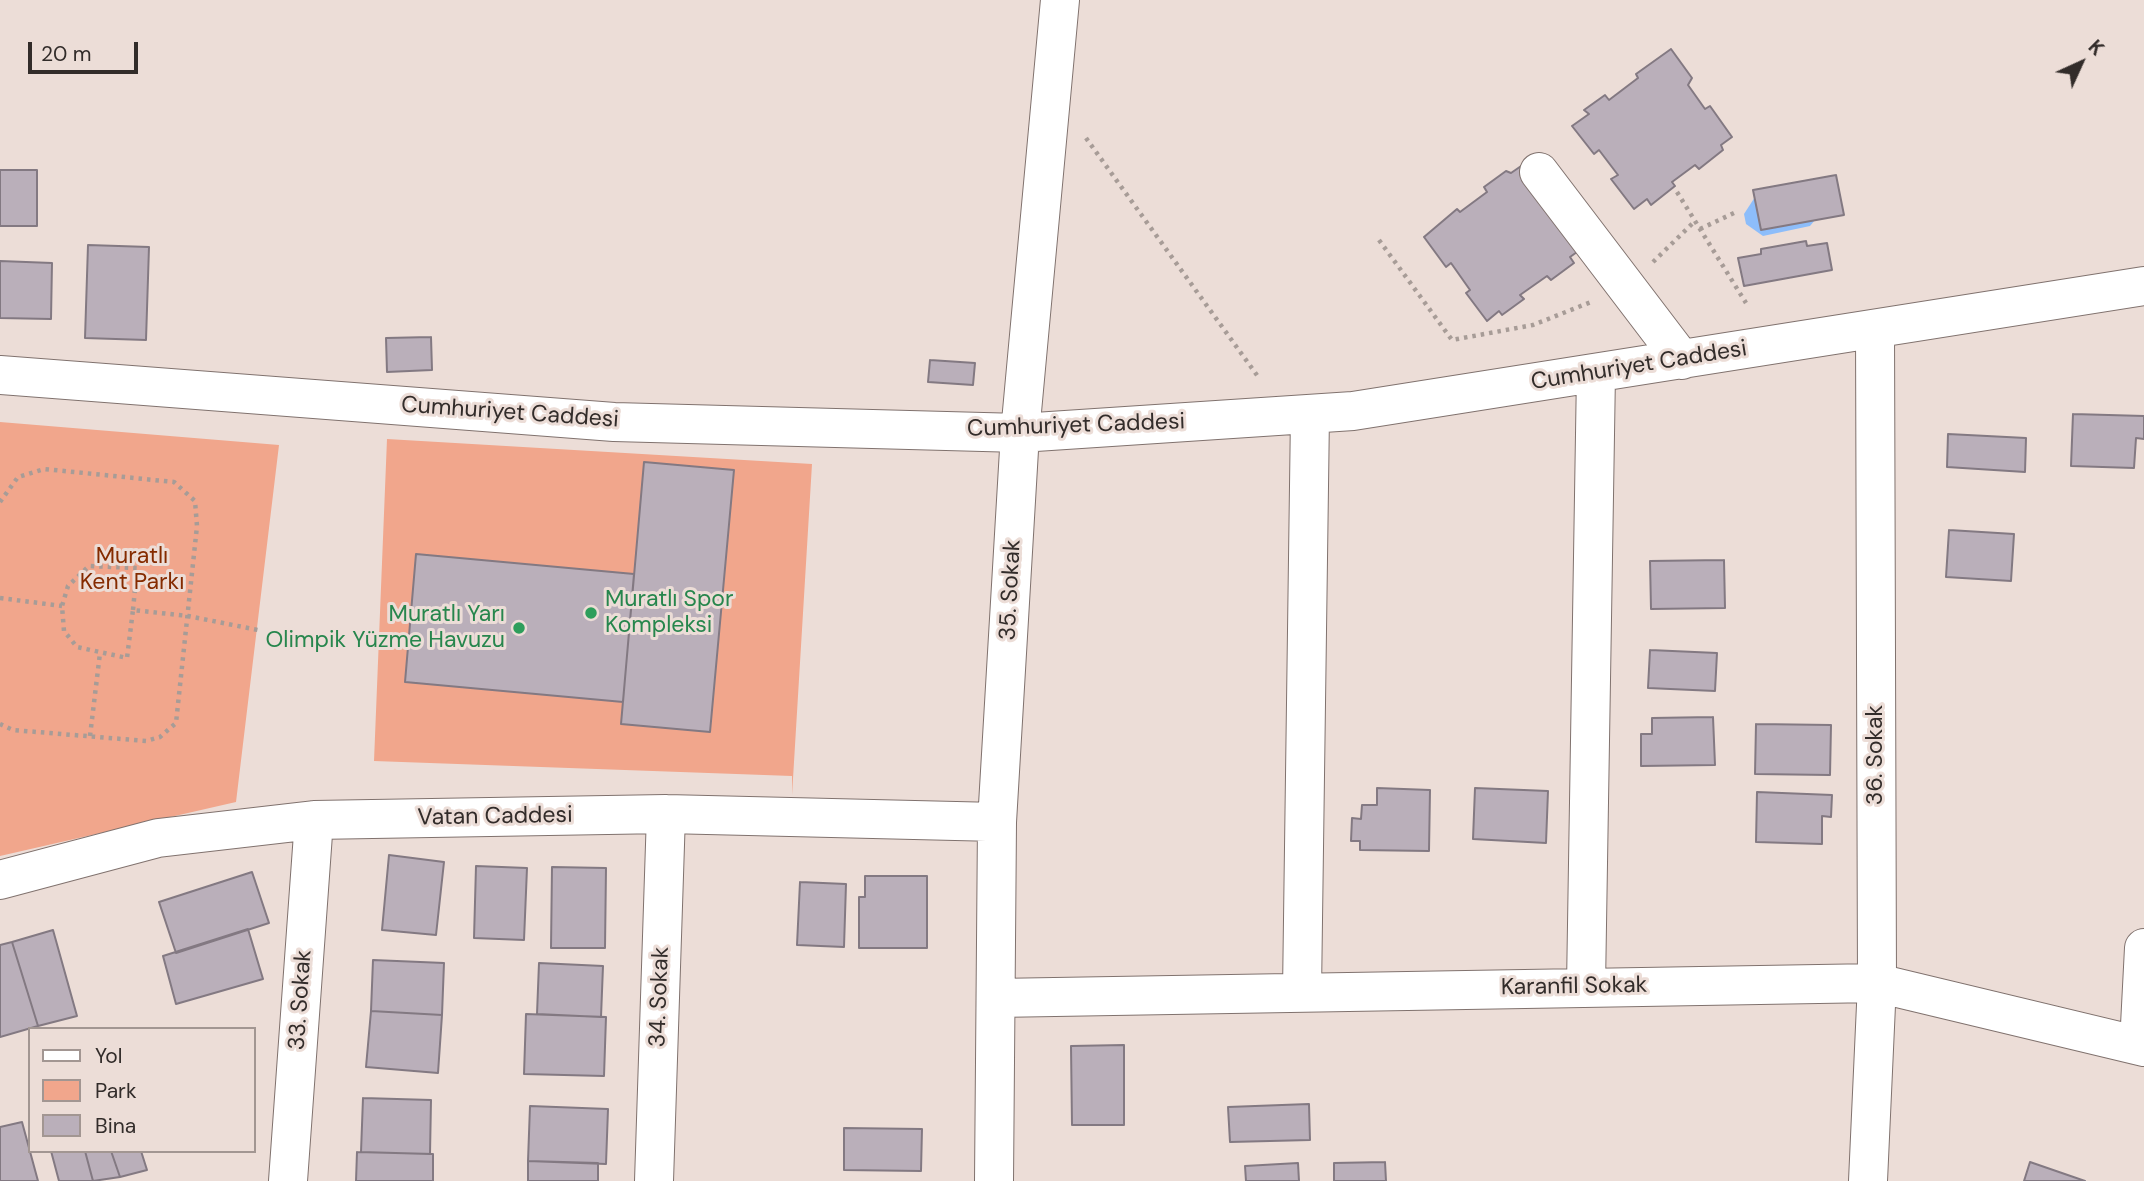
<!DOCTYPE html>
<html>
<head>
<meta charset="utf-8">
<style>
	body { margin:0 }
	#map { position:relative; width:2144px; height:1181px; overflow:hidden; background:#ecddd7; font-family:"DM Sans",sans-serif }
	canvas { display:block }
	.legend { position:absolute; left:28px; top:1027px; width:228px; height:126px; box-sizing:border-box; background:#ecddd7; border:2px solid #a29692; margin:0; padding:9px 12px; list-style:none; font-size:21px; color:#322c2a }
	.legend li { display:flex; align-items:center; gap:14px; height:35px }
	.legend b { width:35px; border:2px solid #a29692 }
	.north { position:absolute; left:2046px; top:28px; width:70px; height:70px; -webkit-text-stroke:5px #ecddd7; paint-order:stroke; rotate:45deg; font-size:19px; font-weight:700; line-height:28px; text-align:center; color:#322c2a }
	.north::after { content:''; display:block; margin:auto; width:24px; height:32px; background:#322c2a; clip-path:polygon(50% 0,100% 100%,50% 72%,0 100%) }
	.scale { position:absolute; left:28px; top:42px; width:110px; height:32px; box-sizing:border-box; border:4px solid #322c2a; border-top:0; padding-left:9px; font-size:21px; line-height:24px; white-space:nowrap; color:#322c2a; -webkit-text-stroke:5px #ecddd7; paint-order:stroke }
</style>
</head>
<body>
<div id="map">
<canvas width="2144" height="1181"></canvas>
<ul class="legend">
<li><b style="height:9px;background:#fff"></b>Yol</li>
<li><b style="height:19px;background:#f1a68c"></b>Park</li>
<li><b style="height:19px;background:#baafba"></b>Bina</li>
</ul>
<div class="north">K</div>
<div class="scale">20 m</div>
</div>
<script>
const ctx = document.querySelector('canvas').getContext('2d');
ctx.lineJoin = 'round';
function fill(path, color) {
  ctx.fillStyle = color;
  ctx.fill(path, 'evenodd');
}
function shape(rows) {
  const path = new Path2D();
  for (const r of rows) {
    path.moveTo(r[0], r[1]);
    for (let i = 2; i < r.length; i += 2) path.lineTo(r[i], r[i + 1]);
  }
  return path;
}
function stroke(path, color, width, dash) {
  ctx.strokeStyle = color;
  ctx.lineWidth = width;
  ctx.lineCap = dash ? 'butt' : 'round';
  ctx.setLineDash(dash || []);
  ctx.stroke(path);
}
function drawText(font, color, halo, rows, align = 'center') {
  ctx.font = font + ' "DM Sans",sans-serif';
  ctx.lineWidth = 6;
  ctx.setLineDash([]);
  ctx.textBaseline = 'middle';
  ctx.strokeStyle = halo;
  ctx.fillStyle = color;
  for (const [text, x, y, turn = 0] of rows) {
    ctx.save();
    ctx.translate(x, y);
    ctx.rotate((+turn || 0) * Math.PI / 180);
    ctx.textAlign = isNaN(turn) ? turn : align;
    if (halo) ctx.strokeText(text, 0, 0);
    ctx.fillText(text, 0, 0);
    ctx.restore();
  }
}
fill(shape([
	[0,422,279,445,236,802,0,856],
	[387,439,812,464,792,795,792,776,374,761]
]), '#f1a68c');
fill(shape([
	[1755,197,1820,214,1810,226,1763,236,1746,224,1744,214]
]), '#8dbdfa');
const building = shape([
	[1671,49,1692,78,1688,85,1705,109,1710,106,1732,137,1721,145,1723,150,1699,169,1695,165,1672,182,1675,186,1651,205,1647,199,1634,209,1611,179,1618,175,1599,150,1594,154,1572,126,1589,114,1584,110,1605,95,1609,100,1638,78,1636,74,1671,49],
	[1524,164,1584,247,1570,257,1574,263,1551,280,1547,276,1520,295,1524,299,1502,315,1499,311,1487,321,1466,293,1470,290,1451,263,1446,267,1424,237,1457,209,1460,212,1487,192,1484,187,1506,171,1511,173,1524,164],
	[0,170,37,170,37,226,0,226,0,170],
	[1836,175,1844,215,1761,230,1753,190,1836,175],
	[1806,241,1807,246,1827,243,1832,270,1744,286,1738,258,1761,254,1761,249,1806,241],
	[88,245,149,247,146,340,85,338,88,245],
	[0,261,52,263,51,319,0,318,0,261],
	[431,337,432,370,387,372,386,338,431,337],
	[930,360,975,363,973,385,928,382,930,360],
	[2073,414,2144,416,2144,439,2136,438,2134,468,2071,466,2073,414],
	[1948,434,2026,438,2025,472,1947,467,1948,434],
	[644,462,734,470,710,732,621,724,644,462],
	[1949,530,2014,534,2011,581,1946,577,1949,530],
	[416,554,634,574,623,702,405,682,416,554],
	[1724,560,1725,608,1651,609,1650,561,1724,560],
	[1650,650,1717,653,1715,691,1648,688,1650,650],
	[1713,717,1715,765,1641,766,1641,734,1652,734,1652,718,1713,717],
	[1756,724,1831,725,1830,775,1755,774,1756,724],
	[1377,788,1430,790,1429,851,1360,850,1360,841,1351,841,1352,818,1361,819,1362,805,1377,805,1377,788],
	[1475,788,1548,791,1546,843,1473,839,1475,788],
	[1757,792,1832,795,1831,817,1822,816,1822,844,1756,842,1757,792],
	[389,855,444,862,436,935,382,930,389,855],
	[476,866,527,868,524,940,474,938,476,866],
	[552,867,606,868,605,948,551,948,552,867],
	[252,872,269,923,176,953,159,902,252,872],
	[865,876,927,876,927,948,859,948,859,897,865,897,865,876],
	[800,882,846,884,844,947,797,945,800,882],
	[248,929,263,979,176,1004,163,956,248,929],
	[53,930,77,1016,38,1026,12,942,53,930],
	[12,942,38,1026,0,1037,0,945,12,942],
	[373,960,444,963,442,1015,371,1011,373,960],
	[539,963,603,966,601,1017,537,1014,539,963],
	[371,1011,442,1015,438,1073,366,1067,371,1011],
	[526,1014,606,1017,604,1076,524,1074,526,1014],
	[1124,1045,1124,1125,1072,1125,1071,1046,1124,1045],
	[363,1098,431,1100,430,1154,361,1152,363,1098],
	[1309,1104,1310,1140,1230,1142,1228,1107,1309,1104],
	[530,1106,608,1109,606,1164,528,1161,530,1106],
	[22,1122,38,1181,0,1181,0,1127,22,1122],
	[844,1128,922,1129,921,1171,844,1170,844,1128],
	[51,1151,85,1151,93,1181,59,1181,51,1151],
	[85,1151,111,1151,120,1177,93,1181,85,1151],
	[111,1151,141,1151,147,1170,120,1177,111,1151],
	[357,1152,433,1154,433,1181,356,1181,357,1152],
	[528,1161,598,1163,598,1181,528,1181,528,1161],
	[1385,1162,1386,1181,1334,1181,1334,1163,1385,1162],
	[2030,1162,2085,1181,2024,1181,2030,1162],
	[1298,1163,1299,1181,1246,1181,1245,1166,1298,1163]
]);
fill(building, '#baafba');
stroke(building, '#837982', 2);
const minor = shape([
	[1539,172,1682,360],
	[0,375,614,422,1020,433,1353,411,2144,286],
	[0,880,158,838,314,820,666,814,997,822],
	[1586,986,1596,373],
	[1302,992,1310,414],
	[996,998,1877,983,2144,1047],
	[2139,1045,2144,948],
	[288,1181,314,820],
	[654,1181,666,814],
	[994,1181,997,822,1020,433,1060,0],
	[1868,1181,1877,983,1875,329]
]);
stroke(minor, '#80726e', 40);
stroke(shape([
	[1086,138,1259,378],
	[1677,192,1746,303],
	[1700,229,1734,213],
	[1379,240,1452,340,1533,325,1591,302],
	[1653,262,1695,221],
	[0,502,18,477,44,469,174,482,195,501,197,526,176,723,160,737,146,741,13,730,0,724],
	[0,598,62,606],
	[133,610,137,568,89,566,68,586,62,606,64,631,77,647,127,658,133,610,188,616,258,630],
	[90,736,100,653]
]), '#a79c97', 4.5, [3.5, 5]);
stroke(minor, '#fff', 38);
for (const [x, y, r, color] of [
	[591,613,7,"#2e9e5b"],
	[519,628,7,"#2e9e5b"]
]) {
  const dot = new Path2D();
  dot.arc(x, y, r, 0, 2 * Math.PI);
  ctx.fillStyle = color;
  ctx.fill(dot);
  stroke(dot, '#ecddd7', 2.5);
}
drawText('23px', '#322c2a', '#ecddd7', [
	["Cumhuriyet Caddesi",1639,366,-9],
	["Cumhuriyet Caddesi",510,413,4],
	["Cumhuriyet Caddesi",1076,426,-2],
	["35. Sokak",1011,590,-87],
	["36. Sokak",1876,755,-90],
	["Vatan Caddesi",495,817,-1],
	["Karanfil Sokak",1574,987,-1],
	["34. Sokak",660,997,-88],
	["33. Sokak",301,1000,-86]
]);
drawText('23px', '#852b00', '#ecddd7', [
	["Muratlı",132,557],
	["Kent Parkı",132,583]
]);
drawText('23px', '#27864d', '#ecddd7', [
	["Muratlı Spor",605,600],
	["Kompleksi",605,626],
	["Muratlı Yarı",505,615,"right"],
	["Olimpik Yüzme Havuzu",505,641,"right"]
], 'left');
</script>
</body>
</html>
